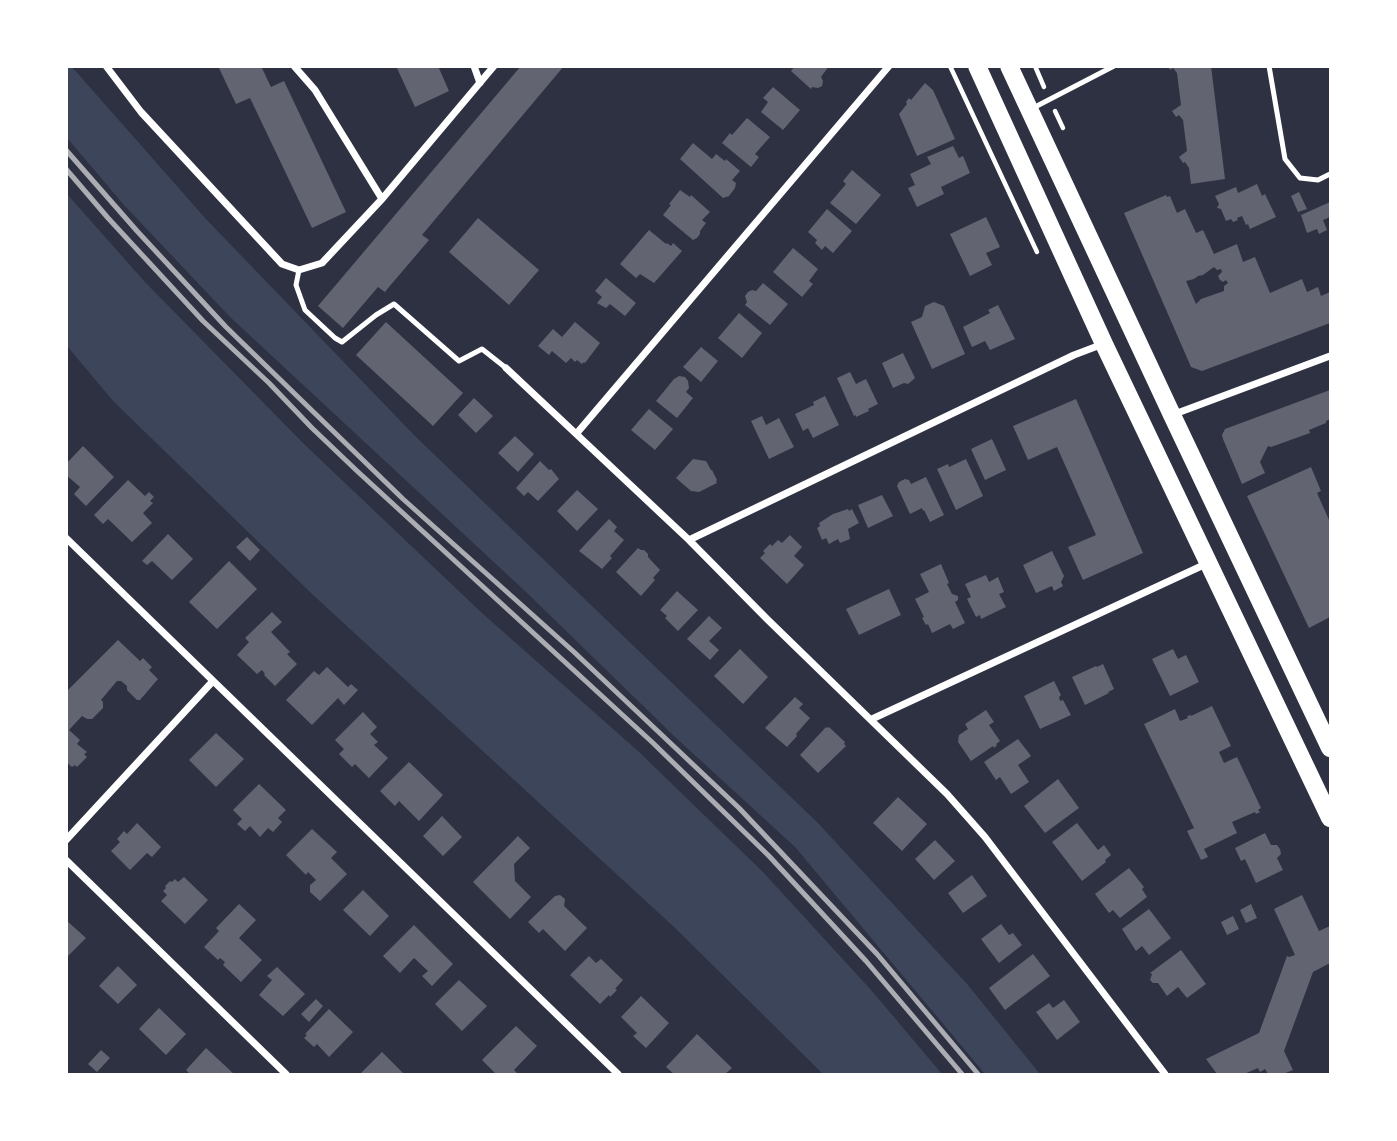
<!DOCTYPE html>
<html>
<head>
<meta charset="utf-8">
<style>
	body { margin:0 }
	#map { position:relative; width:1397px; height:1141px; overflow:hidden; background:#2d3142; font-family:Montserrat,sans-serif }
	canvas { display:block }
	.frame { position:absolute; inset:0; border:68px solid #fff; pointer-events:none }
</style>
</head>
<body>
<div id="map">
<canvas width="1397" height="1141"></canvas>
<div class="frame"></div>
</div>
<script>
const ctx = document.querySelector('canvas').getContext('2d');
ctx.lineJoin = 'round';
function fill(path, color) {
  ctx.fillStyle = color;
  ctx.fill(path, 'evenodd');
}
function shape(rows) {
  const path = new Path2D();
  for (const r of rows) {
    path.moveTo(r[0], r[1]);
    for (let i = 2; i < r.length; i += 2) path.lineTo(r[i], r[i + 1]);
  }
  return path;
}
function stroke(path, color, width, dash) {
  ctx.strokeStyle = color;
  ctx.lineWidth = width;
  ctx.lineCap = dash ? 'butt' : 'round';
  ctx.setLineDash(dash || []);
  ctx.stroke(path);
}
fill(shape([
	[66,67,72,67,206,219,416,437,818,823,968,985,1040,1074,985,1074,795,847,674,736,526,592,230,317,124,205,67,138],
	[67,194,145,282,304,444,482,613,638,751,763,872,872,991,942,1074,823,1074,674,927,312,594,113,401,67,346]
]), '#3c4559');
fill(shape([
	[218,66,261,66,271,87,284,81,346,212,312,228,250,98,236,104],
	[396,66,438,66,449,91,415,107],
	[521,66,564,66,422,235,429,240,389,287,385,292,378,287,343,328,318,306],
	[795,66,829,66,821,77,823,81,822,86,818,88,812,87,811,89,791,71],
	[1168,66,1211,66,1225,179,1191,184,1189,168,1185,162,1183,163,1179,157,1187,151,1183,120,1179,115,1176,117,1172,111,1181,105,1177,73,1173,68,1170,70],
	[925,83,933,90,955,139,917,156,899,114,907,104,906,102,909,98,911,100],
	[773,87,800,110,783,130,761,112,768,102,763,98],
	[747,118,770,137,755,154,759,157,751,167,722,143,730,133,732,135],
	[693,143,712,159,716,154,725,161,726,159,740,171,732,180,736,183,735,188,729,196,723,198,680,159],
	[953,146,959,158,963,156,970,173,941,187,944,194,917,207,908,188,915,185,910,174,931,164,927,157],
	[852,170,881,195,856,224,830,203,846,184,843,181],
	[1257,184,1262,196,1265,194,1276,217,1250,229,1248,224,1246,225,1242,216,1237,218,1238,220,1233,222,1231,219,1226,221,1221,209,1217,208,1219,204,1215,196,1236,187,1238,193],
	[680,190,690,197,691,195,710,212,702,220,706,223,700,231,700,234,697,238,693,240,663,215,671,205,669,204],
	[1299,192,1307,209,1298,212,1291,196],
	[1166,195,1167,197,1170,196,1177,213,1185,209,1196,233,1203,230,1214,254,1237,244,1243,262,1255,257,1270,293,1302,279,1307,292,1318,287,1321,296,1330,292,1330,323,1202,371,1191,367,1124,213],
	[1214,267,1217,270,1221,269,1222,272,1218,276,1220,280,1223,282,1226,280,1228,283,1224,286,1224,291,1201,299,1196,304,1186,281,1194,279,1198,276,1203,275],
	[1330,202,1330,217,1323,220,1327,230,1319,234,1317,229,1307,233,1301,215],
	[827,209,852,231,833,253,825,246,822,250,815,243,817,240,808,232],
	[986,217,1000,247,986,253,992,265,970,276,950,234],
	[478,218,539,270,509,305,449,252],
	[649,230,666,244,667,243,671,246,673,243,682,251,654,283,640,274,636,278,620,264],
	[793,248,818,269,809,281,813,284,802,297,773,272],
	[606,278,636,303,625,316,610,304,606,308,597,303,602,297,595,291],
	[763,283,788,304,770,325,745,305,747,302,745,296,748,292,752,290,756,291],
	[934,302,944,306,965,354,932,369,911,322,922,317,925,306],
	[998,305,1015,339,990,350,985,341,972,347,963,327,990,313,988,310],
	[739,313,762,333,742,358,718,338],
	[386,322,463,393,433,426,356,355],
	[575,322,600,343,585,363,584,362,582,364,577,360,575,362,571,358,566,363,552,351,549,355,538,346,553,329,562,337],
	[701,347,718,361,701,382,683,367],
	[903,353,915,378,908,384,904,383,893,388,882,363],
	[850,372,856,384,866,379,878,404,868,409,869,411,856,417,856,415,854,416,837,378],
	[679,376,685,377,688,381,689,388,686,392,693,398,677,418,656,401,674,379],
	[1330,390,1330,419,1326,421,1326,423,1309,430,1310,433,1271,447,1268,446,1260,462,1265,473,1242,484,1223,439,1222,435,1225,429],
	[825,396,839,425,813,438,808,428,803,431,795,414,814,405,813,402],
	[474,398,493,416,476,433,458,415],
	[1076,399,1143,553,1083,580,1068,547,1096,535,1057,447,1028,460,1013,426],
	[649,409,673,429,655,450,631,430],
	[762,416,766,425,779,418,794,447,769,459,751,421],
	[515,436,534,454,518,472,498,453],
	[992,439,1006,470,985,480,971,449],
	[83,446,114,477,86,506,74,494,80,487,66,475,66,464],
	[693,459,706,461,711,470,712,470,717,480,716,481,717,483,699,492,691,491,676,478],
	[966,459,983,496,956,510,937,469,948,464,949,467],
	[540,461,549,470,551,469,559,479,538,501,528,492,524,496,516,488],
	[1311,467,1321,491,1317,493,1330,522,1330,617,1309,628,1247,496],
	[926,477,944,515,930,522,924,510,923,511,922,508,910,514,897,486,899,482,905,479,909,480,911,484],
	[128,480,145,496,149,492,154,497,150,501,153,503,143,513,152,523,132,542,108,519,103,524,94,515],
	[577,490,598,509,577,531,557,511],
	[882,495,893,516,868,528,858,505],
	[848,509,849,511,852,509,859,523,848,529,850,539,840,543,838,539,829,544,826,538,822,540,817,528,820,526,819,523,833,514],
	[609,519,617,527,614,531,624,540,610,556,612,558,602,569,579,551],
	[168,534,193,559,172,580,152,561,147,565,142,561],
	[790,535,802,547,794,556,804,565,787,584,760,558,765,553,763,551,770,544,772,546,778,540,782,543],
	[247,537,260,550,250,561,236,547],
	[638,548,641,550,644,550,648,554,648,557,660,570,653,578,655,580,641,596,616,572],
	[1052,551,1064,576,1061,582,1063,586,1054,591,1052,586,1036,593,1023,565],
	[229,561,257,589,217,629,189,602],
	[941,564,949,583,947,584,952,594,958,596,958,600,955,602,965,623,953,629,950,624,932,633,928,624,926,625,922,618,924,617,915,599,929,592,920,574],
	[986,575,989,582,998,577,1004,592,999,594,1006,607,981,619,980,615,976,617,967,599,971,597,965,584],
	[889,589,901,615,859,635,846,609],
	[677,591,698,610,678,631,665,618,667,616,660,610],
	[272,612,282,622,271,632,290,652,287,654,297,664,275,686,264,675,265,674,262,670,257,674,237,655,249,642,245,638],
	[709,616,722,628,709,641,719,650,710,660,687,639],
	[118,640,140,661,143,658,152,667,149,670,158,679,140,700,137,700,127,690,127,686,121,681,117,681,101,700,103,702,103,708,92,719,87,719,82,716,69,730,80,740,77,744,87,752,84,754,87,757,77,767,75,765,72,767,66,762,66,692],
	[740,649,768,677,743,704,714,676],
	[1173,649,1178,659,1186,655,1199,682,1170,696,1152,659],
	[1103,664,1114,689,1108,692,1109,693,1085,705,1072,677,1096,666,1097,667],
	[327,667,348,687,351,684,358,690,344,705,338,698,312,725,286,700,314,671,319,675],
	[1054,681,1061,695,1059,697,1060,701,1063,700,1071,715,1040,729,1024,696],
	[795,697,803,704,799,708,810,718,796,734,797,736,787,747,765,728],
	[1212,706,1231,746,1219,752,1224,763,1237,757,1261,808,1258,810,1260,812,1256,814,1255,812,1232,822,1237,833,1204,849,1208,857,1201,860,1187,831,1194,828,1144,724,1175,709,1180,721,1188,718,1187,716,1191,715,1191,716],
	[986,710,994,722,989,725,1000,741,996,744,997,745,994,748,993,746,971,761,958,742,959,735,968,729,965,724],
	[363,712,377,727,370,734,378,742,374,745,388,758,369,778,355,764,352,767,339,754,344,749,335,740],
	[826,727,827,728,829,727,845,742,844,744,846,746,818,773,800,755],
	[216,733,244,759,216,787,189,760],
	[1018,739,1031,756,1018,765,1029,782,1011,794,1000,777,996,780,984,762],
	[409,762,443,795,419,821,399,801,395,806,380,791],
	[1058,779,1079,808,1045,833,1024,806],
	[259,784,286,810,278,818,282,822,273,832,268,828,260,837,250,826,245,831,237,824,242,819,233,810],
	[898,797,927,824,902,851,873,823],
	[442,816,462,837,443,856,423,836],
	[137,823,161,847,152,857,147,853,130,870,111,851,120,842,117,839,124,831,127,834],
	[1077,823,1098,850,1104,845,1111,855,1105,860,1106,862,1082,881,1052,842],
	[312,829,337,852,331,858,347,874,320,901,310,892,310,885,316,880,308,872,306,875,286,855],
	[1265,833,1271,845,1277,845,1280,849,1281,854,1277,858,1283,870,1256,883,1245,859,1241,861,1235,848],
	[518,836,530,848,514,864,515,881,531,897,510,919,473,882],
	[935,840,955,861,934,880,915,859],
	[1129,868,1144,887,1142,889,1147,897,1120,918,1113,910,1109,913,1095,894],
	[972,875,987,896,963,913,948,893],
	[184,877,208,900,185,924,161,901,167,895,163,891,166,888,165,886,170,881,172,882,175,879,178,882],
	[363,890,389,916,370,936,343,910],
	[560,895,565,899,564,906,587,928,565,951,543,929,539,933,528,922,555,896],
	[1302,895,1319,931,1330,926,1330,963,1313,972,1284,1051,1293,1070,1283,1074,1268,1074,1265,1069,1260,1072,1258,1068,1244,1074,1217,1074,1206,1059,1259,1033,1287,956,1289,957,1295,955,1274,909],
	[239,904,256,920,239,938,262,960,241,982,223,965,225,962,220,958,218,960,204,947,219,931,216,928],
	[1251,904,1257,918,1246,923,1240,910],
	[1149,909,1171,938,1149,955,1142,946,1136,951,1122,929],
	[1233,916,1239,929,1227,935,1221,922],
	[66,920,86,938,66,958],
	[1001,924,1009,935,1013,933,1022,945,999,963,981,939],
	[414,925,453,964,432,986,422,976,428,971,414,958,400,973,383,956],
	[1181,950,1206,984,1187,998,1178,987,1167,996,1158,983,1153,983,1150,980,1152,974,1150,973],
	[1033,954,1050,976,1005,1010,989,988],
	[589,956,596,963,601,959,623,980,615,989,617,990,610,997,609,995,600,1004,570,975],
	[118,966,137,985,118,1004,99,986],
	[277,967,305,994,283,1016,259,995,272,980,267,976],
	[459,980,487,1006,462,1031,435,1004],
	[641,996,669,1023,646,1048,633,1036,637,1033,621,1017],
	[316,999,323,1006,309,1022,301,1014],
	[1064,1000,1080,1022,1057,1040,1036,1012,1049,1003,1053,1008],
	[159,1008,186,1034,166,1055,139,1029],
	[329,1009,353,1032,329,1057,317,1044,314,1047,304,1038,307,1035,305,1034],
	[516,1026,537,1046,514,1070,517,1073,515,1074,496,1074,482,1060],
	[697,1034,732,1068,725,1074,674,1074,666,1067],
	[206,1048,234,1074,190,1074,186,1070],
	[101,1050,110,1058,97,1072,88,1064],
	[382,1052,403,1073,401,1074,360,1074]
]), '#626471');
stroke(shape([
	[950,66,1037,252],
	[1035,66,1044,87],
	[1055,111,1063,128]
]), '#fff', 4.5);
stroke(shape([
	[1269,66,1285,159,1300,178,1318,180,1330,174],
	[1033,108,1114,66],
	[299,270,296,285,305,310,335,338,342,342,376,315,394,304,459,361,482,349,506,368]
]), '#fff', 5);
stroke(shape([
	[106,66,141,112,282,264,299,270,322,263,382,199,494,66],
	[294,66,315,90,382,199],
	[474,66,480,83],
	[506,368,689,540,767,619,947,794,985,837,1165,1074],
	[1172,415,1330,356],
	[577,433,889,66],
	[66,538,618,1074],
	[689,540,1074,355,1103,344],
	[872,719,1208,563],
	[66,840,213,681],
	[66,860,286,1074]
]), '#fff', 7);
stroke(shape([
	[977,66,1104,344,1330,818],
	[1009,66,1172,415,1330,748]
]), '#fff', 18);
stroke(shape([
	[66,150,137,231,226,327,403,499,574,652,739,808,877,954,978,1074],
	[66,169,108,218,203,321,269,383,312,428,356,470,653,743,769,856,866,961,962,1074]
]), '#abadb3', 5);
</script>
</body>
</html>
